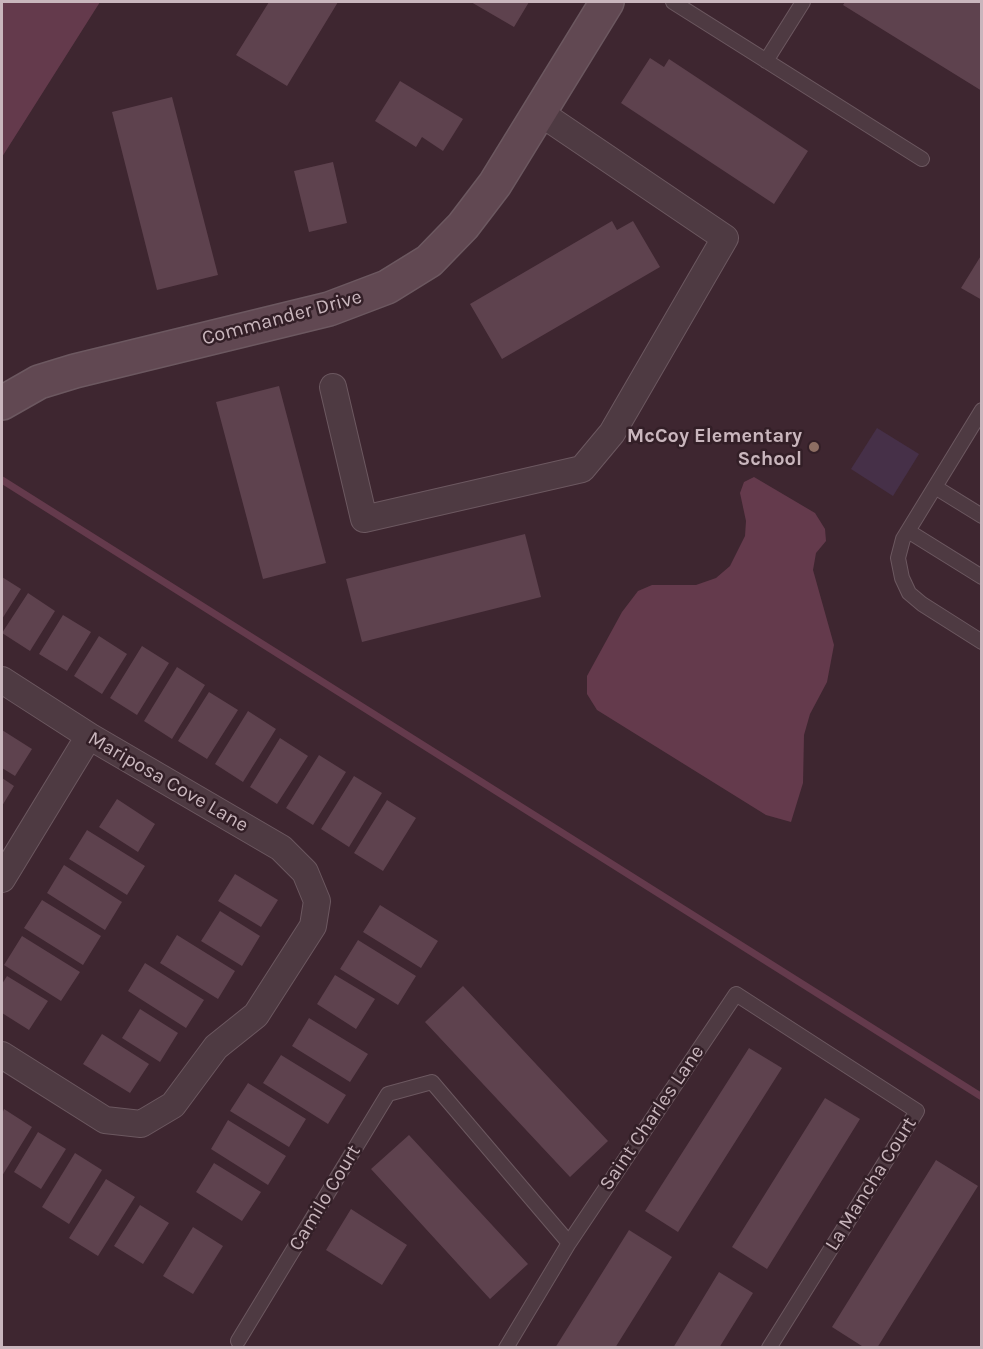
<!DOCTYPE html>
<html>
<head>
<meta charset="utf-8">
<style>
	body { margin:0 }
	#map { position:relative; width:983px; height:1349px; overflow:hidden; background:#3e2630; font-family:Karla,sans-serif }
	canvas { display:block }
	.frame { position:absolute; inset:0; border:3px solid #c9b6bd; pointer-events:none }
</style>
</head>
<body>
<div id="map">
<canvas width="983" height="1349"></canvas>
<div class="frame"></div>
</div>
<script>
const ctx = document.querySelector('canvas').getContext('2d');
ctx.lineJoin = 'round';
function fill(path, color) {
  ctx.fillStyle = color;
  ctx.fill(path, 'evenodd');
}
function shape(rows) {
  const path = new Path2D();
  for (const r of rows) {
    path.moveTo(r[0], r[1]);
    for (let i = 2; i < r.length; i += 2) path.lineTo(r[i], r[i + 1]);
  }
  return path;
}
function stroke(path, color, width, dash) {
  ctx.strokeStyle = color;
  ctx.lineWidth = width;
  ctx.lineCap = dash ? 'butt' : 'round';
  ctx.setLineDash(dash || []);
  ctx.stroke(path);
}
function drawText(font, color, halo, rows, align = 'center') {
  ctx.font = font + ' Karla,sans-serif';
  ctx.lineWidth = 5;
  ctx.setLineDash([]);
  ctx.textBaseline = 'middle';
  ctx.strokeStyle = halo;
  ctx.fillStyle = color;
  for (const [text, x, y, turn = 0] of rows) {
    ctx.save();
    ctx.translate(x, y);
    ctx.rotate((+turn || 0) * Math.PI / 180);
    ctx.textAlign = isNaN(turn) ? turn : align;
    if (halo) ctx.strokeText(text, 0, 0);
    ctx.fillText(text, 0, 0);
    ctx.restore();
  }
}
fill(shape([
	[877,428,919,454,893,496,851,469]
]), '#463048');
fill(shape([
	[2,2,100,2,2,157],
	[754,477,815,513,825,529,826,541,816,553,813,570,834,645,827,682,810,714,804,735,803,783,791,822,766,815,597,710,587,694,587,676,622,612,638,591,652,585,696,585,716,578,730,566,745,536,746,521,740,493,744,482]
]), '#643a4c');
stroke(shape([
	[2,480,982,1097]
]), '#643a4c', 7);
fill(shape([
	[269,2,338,2,287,86,236,55],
	[471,2,529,2,514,27],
	[845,2,982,2,982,91,843,5],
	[650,58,664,67,669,59,808,151,774,204,621,103],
	[400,81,463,119,443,151,422,137,416,147,375,121],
	[172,97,218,275,157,290,112,112],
	[333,162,347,223,309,232,294,171],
	[612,221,617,230,633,221,660,267,502,359,470,304],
	[982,254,982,300,961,288],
	[279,386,326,563,263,579,216,402],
	[525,534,541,597,362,642,346,579],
	[2,577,21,589,2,619],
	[28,593,55,611,30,651,2,633],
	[63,615,91,632,67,671,39,654],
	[99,636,127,654,102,694,74,676],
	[142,646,169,663,137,715,110,698],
	[177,667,205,685,172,739,144,721],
	[209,692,238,710,207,759,178,741],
	[248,711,276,729,243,782,215,764],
	[2,730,32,749,15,776,2,768],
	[280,738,308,756,277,804,250,787],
	[319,755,346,772,313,825,286,808],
	[354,776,382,793,349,847,321,829],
	[2,778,14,786,2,806],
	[117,799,155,824,138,852,99,827],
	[387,800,416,818,383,871,354,853],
	[87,830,145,866,127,895,69,859],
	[64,865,122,902,105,930,47,893],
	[235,874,278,900,261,927,218,901],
	[42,900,101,936,83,965,24,928],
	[380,905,438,941,421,968,363,932],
	[220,911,260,936,242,966,201,941],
	[177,935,235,971,218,999,160,963],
	[22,936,80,972,61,1001,4,965],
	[358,940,416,976,398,1005,340,969],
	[145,963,204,1000,186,1028,128,991],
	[335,975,375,999,356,1029,317,1004],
	[7,976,48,1001,29,1030,2,1013,2,984],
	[463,986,608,1141,570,1177,425,1022],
	[140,1009,178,1033,160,1062,122,1038],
	[309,1018,368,1054,350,1082,292,1046],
	[102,1034,149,1064,130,1093,83,1064],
	[749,1048,782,1068,678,1232,645,1211],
	[281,1055,346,1095,328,1124,263,1083],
	[248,1083,306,1119,289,1147,230,1111],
	[825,1098,860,1119,767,1269,732,1247],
	[4,1109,32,1127,2,1176,2,1114],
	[228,1120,286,1156,268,1185,211,1149],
	[38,1132,66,1149,41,1189,14,1172],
	[409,1135,528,1264,490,1299,371,1169],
	[75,1153,102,1170,69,1224,42,1207],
	[936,1160,978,1186,877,1348,865,1348,832,1327],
	[214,1163,261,1192,242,1221,196,1192],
	[106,1179,135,1197,98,1256,69,1238],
	[140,1205,169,1223,143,1264,114,1246],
	[351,1209,407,1245,382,1285,326,1250],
	[193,1227,223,1246,193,1294,163,1276],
	[629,1230,672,1257,615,1348,555,1348],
	[719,1272,753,1293,719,1348,673,1348]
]), '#5e424e');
const lane = shape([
	[673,2,922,159],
	[766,61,803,2],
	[982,410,903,539,898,558,902,578,909,593,922,604,982,642],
	[935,487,982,516],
	[908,531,982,577],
	[238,1341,388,1094,432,1082,569,1243],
	[506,1348,569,1243,736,994,917,1111,769,1348]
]);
const street = shape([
	[333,387,364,519,582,469,612,433,725,238,539,112],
	[2,680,89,736,281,848,305,872,317,901,313,926,256,1015,216,1047,173,1105,141,1124,105,1120,2,1055],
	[2,879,89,736]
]);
const secondary = shape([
	[2,403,39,382,75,371,329,309,387,287,429,261,463,226,495,184,607,2]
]);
stroke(lane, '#6c5860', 16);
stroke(street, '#6c5860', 28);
stroke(secondary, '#6c5860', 36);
stroke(lane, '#4e3a42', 14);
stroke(street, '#4e3a42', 26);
stroke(secondary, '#614852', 33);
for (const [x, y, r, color] of [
	[814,447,6,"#8d6e63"]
]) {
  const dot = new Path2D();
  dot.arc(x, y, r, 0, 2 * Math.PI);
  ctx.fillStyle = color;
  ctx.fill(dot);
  stroke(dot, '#331f27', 2);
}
drawText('20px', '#c9b6bd', '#331f27', [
	["Commander Drive",282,318,-15],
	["Mariposa Cove Lane",168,782,30],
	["Saint Charles Lane",652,1118,-56],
	["La Mancha Court",871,1184,-58],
	["Camilo Court",325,1198,-59]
]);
drawText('bold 20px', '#c9b6bd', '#331f27', [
	["McCoy Elementary",802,436],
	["School",802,459]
], 'right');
</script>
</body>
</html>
